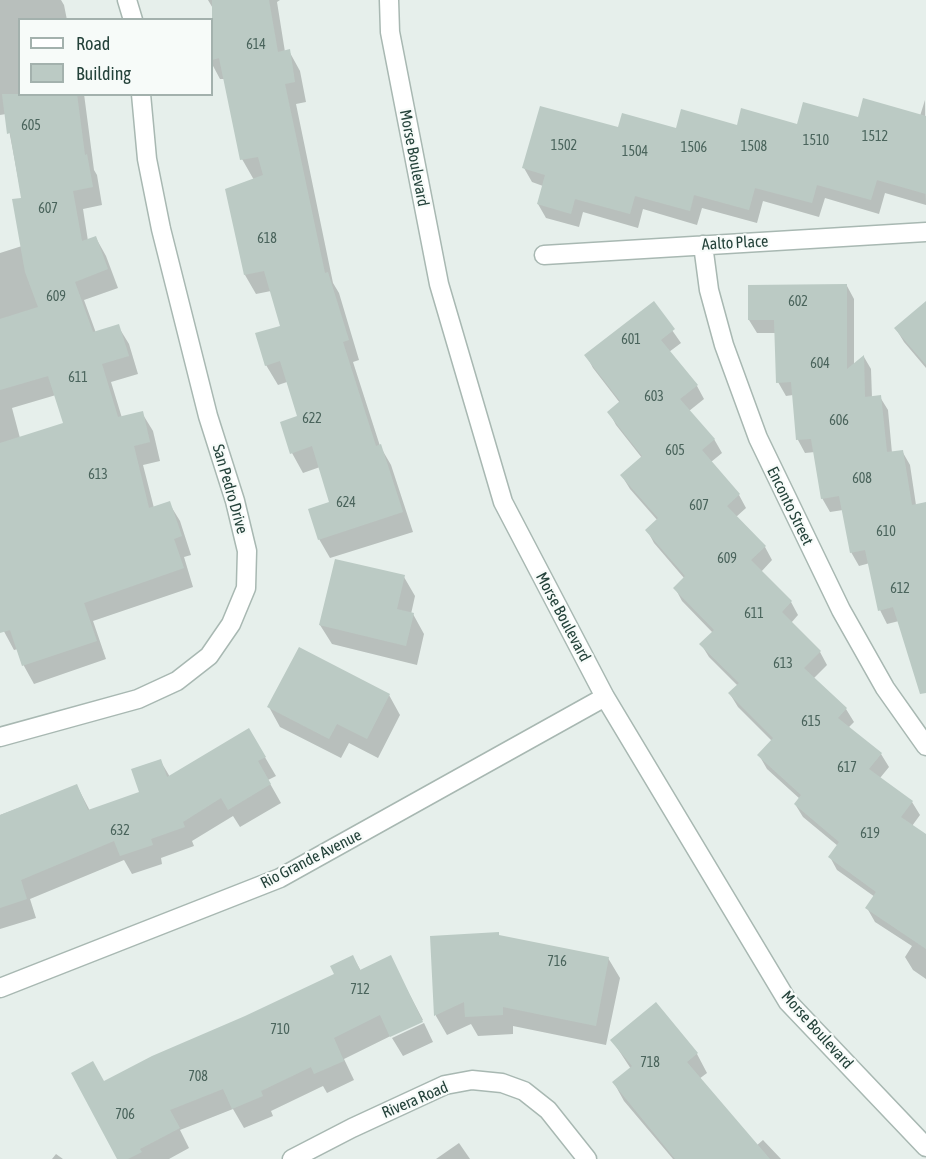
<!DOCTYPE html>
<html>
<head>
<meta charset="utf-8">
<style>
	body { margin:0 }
	#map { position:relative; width:926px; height:1159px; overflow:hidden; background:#e6efeb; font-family:"Asap Condensed",sans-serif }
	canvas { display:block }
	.legend { position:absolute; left:18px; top:18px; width:195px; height:78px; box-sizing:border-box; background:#f7fbf9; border:2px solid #a3b1ad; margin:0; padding:8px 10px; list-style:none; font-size:18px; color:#24423a }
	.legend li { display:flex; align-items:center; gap:12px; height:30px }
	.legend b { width:30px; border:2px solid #a3b1ad }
</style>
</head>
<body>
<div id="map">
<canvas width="926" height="1159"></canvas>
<ul class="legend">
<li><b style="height:8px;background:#fff"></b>Road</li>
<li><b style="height:16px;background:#bbcac4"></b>Building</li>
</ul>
</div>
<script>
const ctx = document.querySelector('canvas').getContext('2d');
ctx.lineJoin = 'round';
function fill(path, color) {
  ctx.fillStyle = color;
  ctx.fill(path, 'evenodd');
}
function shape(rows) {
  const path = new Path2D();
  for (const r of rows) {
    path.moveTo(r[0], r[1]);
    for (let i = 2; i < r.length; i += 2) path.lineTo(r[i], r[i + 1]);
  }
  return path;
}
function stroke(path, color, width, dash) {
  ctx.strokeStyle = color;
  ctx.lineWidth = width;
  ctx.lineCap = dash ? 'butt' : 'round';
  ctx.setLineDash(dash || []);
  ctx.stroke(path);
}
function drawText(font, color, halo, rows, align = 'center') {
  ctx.font = font + ' "Asap Condensed",sans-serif';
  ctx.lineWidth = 4.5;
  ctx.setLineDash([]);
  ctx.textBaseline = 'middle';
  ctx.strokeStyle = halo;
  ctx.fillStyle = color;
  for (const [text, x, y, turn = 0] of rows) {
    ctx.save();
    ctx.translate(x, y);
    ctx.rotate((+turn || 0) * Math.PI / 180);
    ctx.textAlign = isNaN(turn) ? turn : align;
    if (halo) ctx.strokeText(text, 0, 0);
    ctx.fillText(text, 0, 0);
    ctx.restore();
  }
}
fill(shape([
	[0,0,61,0,64,5,67,20,20,20,20,94,84,94,94,170,97,175,102,205,83,209,88,241,96,238,106,256,118,288,84,300,96,333,118,326,129,344,138,374,111,382,122,418,142,413,153,431,160,461,143,465,154,508,169,503,180,521,191,555,184,557,193,587,93,621,106,659,34,684,24,666,18,649,14,650,0,624,0,253,22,246,22,199,6,114,0,115],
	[56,395,65,424,20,438,12,408],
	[208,0,280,0,277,2,285,52,289,51,300,71,306,102,296,104,333,283,339,293,359,360,353,362,380,446,391,465,413,532,330,558,319,539,331,503,320,467,303,473,292,453,299,417,287,382,278,385,266,365,282,327,271,291,256,294,245,275,254,180,242,159,225,79,220,79,212,64,212,29,224,27],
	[925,100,926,205,885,193,879,214,825,198,819,217,763,201,757,223,702,208,697,225,643,209,638,228,583,212,579,227,546,218,538,204,543,186,532,182,524,168,619,129,798,126,859,119,920,116],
	[847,286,854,299,854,365,864,357,871,369,872,398,880,397,888,410,892,453,902,451,910,465,916,505,926,503,926,679,899,621,887,624,880,610,870,563,859,566,851,552,843,510,830,512,822,498,815,452,805,453,798,440,793,395,786,396,778,382,776,333,757,333,749,320],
	[653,303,681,343,669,352,697,386,704,399,689,411,714,439,722,453,711,462,739,495,746,508,736,517,765,547,772,560,761,572,791,602,798,615,791,623,820,652,827,665,813,679,846,709,854,722,848,728,881,754,889,767,880,778,912,802,920,815,912,826,926,836,926,979,913,970,905,957,912,946,875,922,867,908,875,897,837,870,830,857,838,846,803,817,795,804,800,799,767,769,759,755,772,741,738,707,730,694,738,686,709,657,701,644,713,633,682,601,675,588,684,578,654,543,647,530,658,521,630,489,622,476,642,458,616,425,609,412,620,403,593,368,586,355],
	[926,303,926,368,904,342,896,329],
	[404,577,415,596,411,614,413,614,424,634,417,665,332,644,320,625],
	[389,695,400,715,378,758,349,743,341,758,280,727,269,707],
	[249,730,276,776,268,780,281,803,240,827,233,816,192,841,194,846,161,858,162,864,132,874,124,860,30,899,36,918,0,929,0,815,77,786,90,811,141,793,160,760,170,777],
	[432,937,500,937,608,958,620,978,606,1045,513,1026,513,1034,478,1036,471,1024,447,1035,436,1016],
	[353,957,361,971,390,957,423,1020,344,1059,354,1080,327,1093,323,1086,271,1111,273,1116,244,1128,233,1109,180,1130,189,1148,169,1159,118,1159,104,1083,336,975],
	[656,1004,697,1054,707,1073,699,1079,756,1146,763,1140,781,1159,673,1159,624,1101,614,1083,631,1069,612,1040],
	[424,1023,433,1042,403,1056,392,1038],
	[459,1143,470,1159,436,1159],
	[56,1154,63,1159,52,1159]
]), '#0003');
fill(shape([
	[212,0,269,0,278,52,290,49,295,82,285,84,325,273,328,272,349,340,343,342,376,446,381,444,403,512,318,540,308,509,329,502,312,446,290,454,280,422,297,416,280,361,265,366,255,333,280,326,264,271,244,275,225,189,263,175,258,157,240,160,219,58,212,60],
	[2,94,77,94,85,155,87,154,93,187,73,191,82,241,96,236,108,269,75,282,93,332,119,324,129,356,102,364,118,417,143,411,150,442,134,446,149,508,170,501,182,536,174,539,184,568,84,603,97,641,22,666,10,630,0,633,0,443,63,423,48,376,0,390,0,319,38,307,25,272,12,199,21,198,10,133,7,134],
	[863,98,926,116,926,194,877,180,871,200,817,185,812,203,755,188,749,210,694,195,690,211,635,196,630,214,575,199,571,214,537,204,545,175,522,168,540,106,618,127,622,113,676,128,681,109,737,125,741,108,797,124,803,102,858,117],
	[847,284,847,369,864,355,865,397,881,395,887,452,903,450,912,505,926,502,926,693,920,694,893,607,878,611,865,550,850,553,839,496,821,499,811,439,796,440,791,382,776,383,774,320,748,320,748,285],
	[654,301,675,329,661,340,698,385,680,399,715,439,702,450,740,494,727,506,766,546,751,560,792,601,782,612,821,651,804,668,847,708,838,718,882,753,869,769,913,801,901,817,926,834,926,949,865,908,876,892,828,857,839,842,794,804,801,795,757,755,773,738,728,693,739,683,699,644,714,630,673,588,685,576,645,530,658,518,620,475,642,456,607,412,620,401,584,355],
	[926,301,926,365,894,328],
	[335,559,405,575,397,609,414,613,406,646,319,625],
	[299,647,390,694,367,739,337,724,329,739,267,707],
	[249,728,266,757,258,761,271,784,228,810,221,798,183,822,185,827,151,839,153,845,120,856,114,841,21,880,27,899,0,908,0,815,77,784,88,810,139,792,131,769,161,759,167,777],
	[499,932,499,935,609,957,596,1026,503,1007,503,1015,465,1017,464,1002,434,1016,430,936],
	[353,955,360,970,391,955,423,1022,390,1037,380,1015,334,1038,344,1061,314,1074,311,1067,261,1091,263,1096,232,1109,223,1089,170,1110,180,1128,140,1149,142,1152,128,1159,117,1159,71,1073,93,1061,104,1081,152,1056,245,1016,334,974,330,966],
	[656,1002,698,1053,687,1062,770,1159,675,1159,612,1082,632,1066,610,1040]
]), '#bbcac4');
const minor = shape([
	[127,0,133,20],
	[703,245,709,290,724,345,758,438,841,610,885,688,926,746],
	[544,255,926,232],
	[0,737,138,699,177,681,209,656,231,624,246,588,247,551,235,501,208,416,161,229,147,159,141,94],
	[292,1159,352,1128,445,1085,472,1080,502,1083,524,1091,548,1110,587,1159]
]);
const tertiary = shape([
	[389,0,390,32,439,284,503,502,605,697,788,1002,926,1147],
	[0,988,280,878,605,697]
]);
stroke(minor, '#a8b8b2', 21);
stroke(tertiary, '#a8b8b2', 21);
stroke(minor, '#fff', 18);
stroke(tertiary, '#fff', 18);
drawText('14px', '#4a645c', null, [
	["614",256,45],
	["605",31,126],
	["1512",875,137],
	["1510",816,141],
	["1502",564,146],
	["1508",754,147],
	["1506",694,148],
	["1504",635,152],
	["607",48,209],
	["618",267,239],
	["609",56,297],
	["602",798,302],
	["601",631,340],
	["604",820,364],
	["611",78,378],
	["603",654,397],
	["622",312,419],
	["606",839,421],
	["605",675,451],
	["613",98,475],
	["608",862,479],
	["624",346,503],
	["607",699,506],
	["610",886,532],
	["609",727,559],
	["612",900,589],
	["611",754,614],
	["613",783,664],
	["615",811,722],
	["617",847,768],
	["632",120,831],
	["619",870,834],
	["716",557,962],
	["712",360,990],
	["710",280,1030],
	["718",650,1063],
	["708",198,1077],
	["706",125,1115]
]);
drawText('16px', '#24423a', '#f7fbf9', [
	["Morse Boulevard",414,158,79],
	["Aalto Place",735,243,-3],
	["San Pedro Drive",230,489,74],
	["Enconto Street",790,506,64],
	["Morse Boulevard",563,617,62],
	["Rio Grande Avenue",311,859,-27],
	["Morse Boulevard",817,1030,48],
	["Rivera Road",415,1100,-23]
]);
</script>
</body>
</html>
